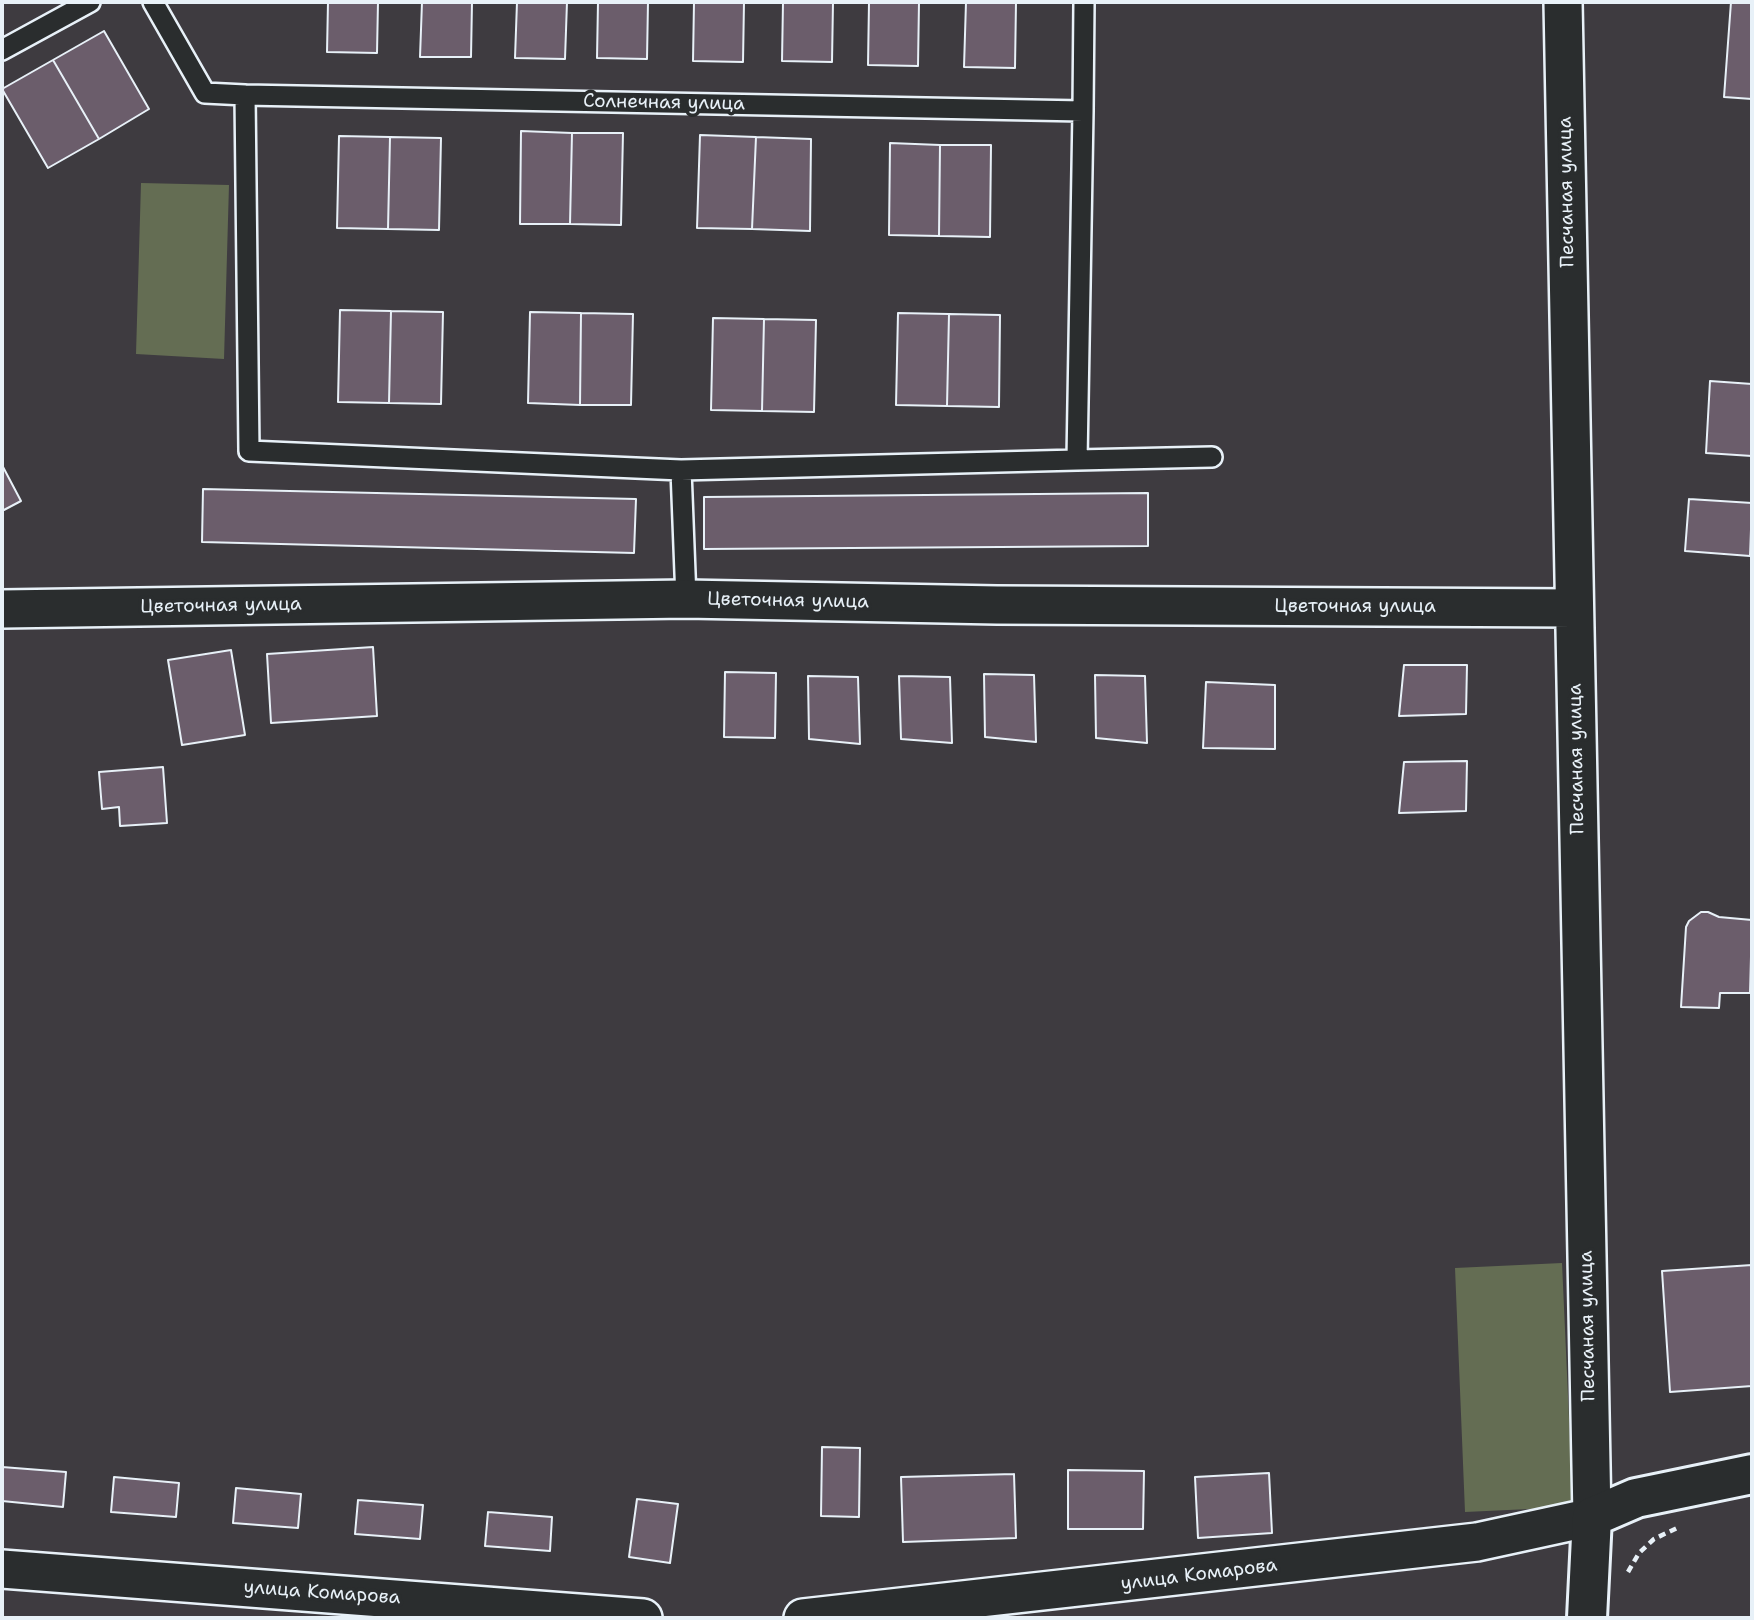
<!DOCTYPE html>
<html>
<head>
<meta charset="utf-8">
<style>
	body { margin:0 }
	#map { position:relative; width:1754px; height:1620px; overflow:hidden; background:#3e3b40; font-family:"Shantell Sans",sans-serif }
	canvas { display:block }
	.frame { position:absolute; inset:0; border:4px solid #e8f1f8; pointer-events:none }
</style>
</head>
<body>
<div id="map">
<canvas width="1754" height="1620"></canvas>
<div class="frame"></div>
</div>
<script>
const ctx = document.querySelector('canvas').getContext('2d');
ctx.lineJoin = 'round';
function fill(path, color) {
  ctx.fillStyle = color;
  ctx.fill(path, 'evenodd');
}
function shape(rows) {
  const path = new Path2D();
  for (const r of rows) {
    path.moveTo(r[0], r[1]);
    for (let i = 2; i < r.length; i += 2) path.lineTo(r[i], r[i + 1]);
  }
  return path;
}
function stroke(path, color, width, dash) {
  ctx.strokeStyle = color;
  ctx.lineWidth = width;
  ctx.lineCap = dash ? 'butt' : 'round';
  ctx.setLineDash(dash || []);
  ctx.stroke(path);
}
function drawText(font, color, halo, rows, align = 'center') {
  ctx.font = font + ' "Shantell Sans",sans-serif';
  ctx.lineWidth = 7;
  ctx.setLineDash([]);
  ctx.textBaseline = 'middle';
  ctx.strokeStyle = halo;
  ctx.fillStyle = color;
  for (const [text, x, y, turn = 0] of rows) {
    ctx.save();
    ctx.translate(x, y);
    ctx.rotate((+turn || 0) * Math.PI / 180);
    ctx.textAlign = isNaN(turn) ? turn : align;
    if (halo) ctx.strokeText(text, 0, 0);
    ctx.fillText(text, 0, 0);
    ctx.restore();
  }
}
fill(shape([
	[141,183,229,185,224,359,136,354],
	[1562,1263,1573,1507,1465,1512,1455,1268]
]), '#646d53');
const building = shape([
	[328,2,378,2,377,53,327,52,328,2],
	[422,2,472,2,471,57,420,57,422,2],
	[517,2,567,2,565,59,515,58,517,2],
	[598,2,648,2,647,59,597,58,598,2],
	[694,2,744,2,743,62,693,61,694,2],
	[783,2,833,2,832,62,782,61,783,2],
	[869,2,919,2,918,66,868,65,869,2],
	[966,2,1016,2,1015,68,964,67,966,2],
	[1731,2,1752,2,1752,99,1724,97,1731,2],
	[104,31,149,109,99,139,53,60,104,31],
	[53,60,99,139,48,168,2,89,53,60],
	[521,131,572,133,570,224,520,224,521,131],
	[572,133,623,133,621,225,570,224,572,133],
	[700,135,756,137,752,229,697,228,700,135],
	[339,136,390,137,388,229,337,228,339,136],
	[390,137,441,138,439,230,388,229,390,137],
	[756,137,811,139,810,231,752,229,756,137],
	[890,143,940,145,939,236,889,235,890,143],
	[940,145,991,145,990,237,939,236,940,145],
	[340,310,391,311,389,403,338,402,340,310],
	[391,311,443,312,441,404,389,403,391,311],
	[530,312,581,313,580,405,528,403,530,312],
	[581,313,633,314,631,405,580,405,581,313],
	[898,313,949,314,947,406,896,405,898,313],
	[949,314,1000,315,999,407,947,406,949,314],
	[713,318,764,319,762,411,711,410,713,318],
	[764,319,816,320,814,412,762,411,764,319],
	[1710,381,1752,384,1752,456,1706,453,1710,381],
	[2,465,21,501,2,511,2,465],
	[203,489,636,499,634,553,202,542,203,489],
	[1148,493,1148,546,704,549,704,497,1148,493],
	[1689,499,1752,503,1750,556,1685,551,1689,499],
	[373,647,377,716,271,723,267,654,373,647],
	[231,650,245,735,182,745,168,660,231,650],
	[1404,665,1467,665,1466,714,1399,716,1404,665],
	[725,672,776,673,775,738,724,737,725,672],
	[984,674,1034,675,1036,742,985,737,984,674],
	[1095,675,1145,676,1147,743,1096,738,1095,675],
	[808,676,858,677,860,744,809,739,808,676],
	[899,676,950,677,952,743,901,739,899,676],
	[1206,682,1275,685,1275,749,1203,748,1206,682],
	[1467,761,1466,811,1399,813,1404,762,1467,761],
	[163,767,167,823,120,826,119,807,102,809,99,772,163,767],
	[1701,912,1708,912,1719,917,1752,920,1750,993,1720,993,1719,1008,1681,1007,1686,927,1689,921,1701,912],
	[1752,1265,1752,1386,1670,1392,1662,1271,1752,1265],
	[822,1447,860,1448,859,1517,821,1516,822,1447],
	[2,1467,66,1472,63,1507,2,1501,2,1467],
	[1068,1470,1144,1471,1143,1529,1068,1529,1068,1470],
	[1269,1473,1272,1533,1198,1538,1195,1477,1269,1473],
	[1014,1474,1016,1538,903,1542,901,1477,1014,1474],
	[114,1477,179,1483,176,1517,111,1512,114,1477],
	[236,1488,301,1494,298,1528,233,1523,236,1488],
	[637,1499,678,1504,670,1563,629,1557,637,1499],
	[358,1500,423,1505,420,1539,355,1534,358,1500],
	[488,1512,552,1517,550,1551,485,1546,488,1512]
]);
fill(building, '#6b5d6b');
stroke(building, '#e8f1f8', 2);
const service = shape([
	[153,2,205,93,245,95],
	[2,50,90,2],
	[1083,111,1084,2],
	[1077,460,1212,457],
	[681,470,1077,460,1083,111,245,95,249,451,681,470,686,599]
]);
const minor = shape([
	[2,609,686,599,997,605,1574,608],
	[2,1569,643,1618],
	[803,1618,1477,1542,1592,1517,1563,2]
]);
const tertiary = shape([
	[1587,1618,1592,1517,1636,1498,1752,1474]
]);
stroke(service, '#e8f1f8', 24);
stroke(minor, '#e8f1f8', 42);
stroke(tertiary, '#e8f1f8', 44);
stroke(shape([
	[1628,1572,1639,1553,1654,1539,1677,1528]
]), '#e8f1f8', 4.5, [7, 5]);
stroke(service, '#2a2d2e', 19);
stroke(minor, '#2a2d2e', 37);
stroke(tertiary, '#2a2d2e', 38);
drawText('19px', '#e8f1f8', '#2a2d2e', [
	["Солнечная улица",664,103,1],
	["Песчаная улица",1567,192,-91],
	["Цветочная улица",788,601,1],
	["Цветочная улица",221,606,-1],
	["Цветочная улица",1355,607],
	["Песчаная улица",1577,759,-91],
	["Песчаная улица",1588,1326,-91],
	["улица Комарова",1199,1575,-7],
	["улица Комарова",322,1593,4]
]);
</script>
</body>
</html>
